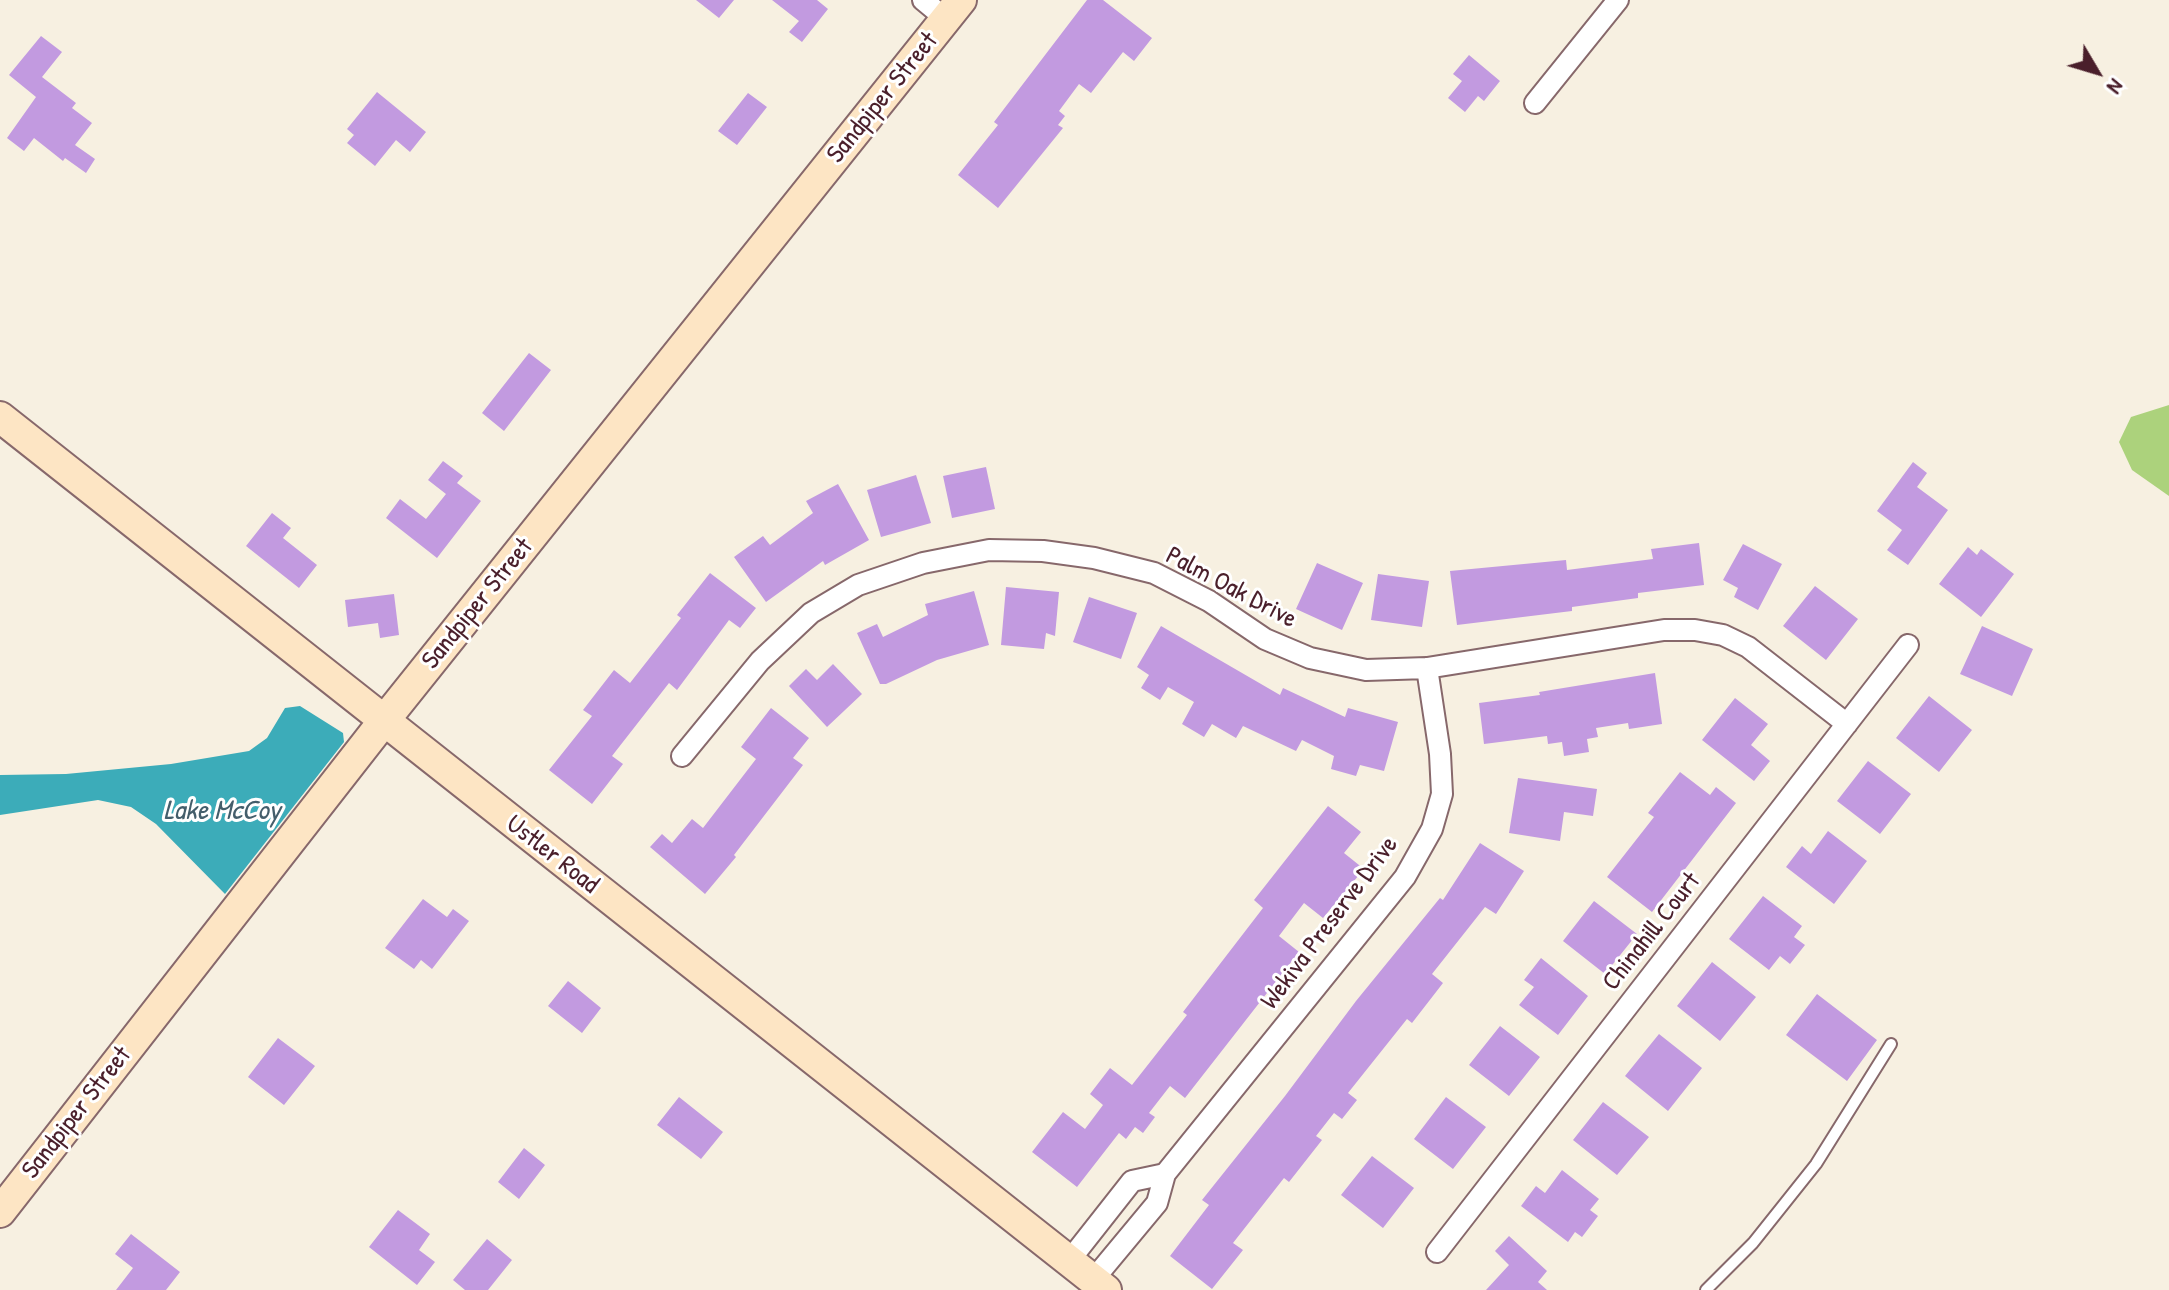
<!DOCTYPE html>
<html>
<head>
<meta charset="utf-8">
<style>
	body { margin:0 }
	#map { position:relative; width:2169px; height:1290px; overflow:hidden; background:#f7f0e1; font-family:"Patrick Hand",sans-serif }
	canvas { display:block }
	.north { position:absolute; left:2057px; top:32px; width:80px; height:80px; -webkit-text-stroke:6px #fff; paint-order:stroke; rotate:128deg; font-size:22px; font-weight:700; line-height:32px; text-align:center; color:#4a1f2b }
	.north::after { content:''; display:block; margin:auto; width:28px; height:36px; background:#4a1f2b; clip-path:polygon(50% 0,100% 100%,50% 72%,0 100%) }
</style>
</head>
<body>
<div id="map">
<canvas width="2169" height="1290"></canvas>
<div class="north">N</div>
</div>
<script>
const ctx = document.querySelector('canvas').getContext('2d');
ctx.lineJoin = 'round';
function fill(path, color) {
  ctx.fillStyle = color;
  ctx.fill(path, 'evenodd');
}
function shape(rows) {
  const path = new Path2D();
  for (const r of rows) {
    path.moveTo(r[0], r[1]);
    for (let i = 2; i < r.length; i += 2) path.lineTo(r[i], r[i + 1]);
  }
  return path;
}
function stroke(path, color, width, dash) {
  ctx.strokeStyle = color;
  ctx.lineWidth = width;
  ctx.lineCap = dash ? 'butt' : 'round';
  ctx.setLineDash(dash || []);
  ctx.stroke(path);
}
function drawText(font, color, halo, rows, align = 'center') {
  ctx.font = font + ' "Patrick Hand",sans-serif';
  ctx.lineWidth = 6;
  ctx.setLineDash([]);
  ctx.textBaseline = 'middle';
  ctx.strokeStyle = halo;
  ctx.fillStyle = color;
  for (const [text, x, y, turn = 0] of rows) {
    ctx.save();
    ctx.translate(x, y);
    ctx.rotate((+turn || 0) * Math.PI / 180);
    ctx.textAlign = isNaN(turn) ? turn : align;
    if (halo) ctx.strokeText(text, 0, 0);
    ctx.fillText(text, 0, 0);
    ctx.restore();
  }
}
fill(shape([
	[2169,405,2169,496,2132,470,2119,442,2131,417]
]), '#acd27c');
fill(shape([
	[300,706,343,733,344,742,225,894,156,824,131,807,98,800,0,815,0,775,66,774,171,764,249,751,267,738,285,708]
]), '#3cacb9');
fill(shape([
	[696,0,734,0,719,18],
	[772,0,817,0,828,9,802,42,789,32,799,21],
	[1087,0,1103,0,1152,38,1134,61,1123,52,1091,93,1079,84,1059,111,1065,116,1058,125,1063,128,998,208,958,175,998,125,994,122],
	[41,36,62,52,42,77,76,103,72,108,92,123,75,145,95,159,86,173,65,158,63,161,34,138,24,151,7,138,36,97,9,75],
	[1469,55,1500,81,1484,101,1478,96,1465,112,1448,98,1462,81,1453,74],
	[377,92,426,132,410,152,396,140,375,166,347,143,354,135,347,129],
	[748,93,767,107,737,145,718,131],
	[529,353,551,370,504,431,482,413],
	[443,461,463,476,457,483,481,501,437,558,386,518,400,499,426,519,446,494,428,480],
	[1913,462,1927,473,1917,487,1948,510,1908,565,1887,550,1902,530,1877,511],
	[986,467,995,509,952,518,943,476],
	[916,475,931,523,881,537,867,490],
	[838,484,869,540,825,565,823,561,766,602,734,557,763,536,770,545,813,513,806,501],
	[272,513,291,528,283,538,317,565,299,588,246,546],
	[1699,543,1704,585,1638,593,1638,598,1572,607,1572,611,1457,625,1450,571,1566,560,1567,570,1653,559,1651,549],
	[1743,544,1782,564,1758,610,1734,597,1738,588,1723,580],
	[1968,547,1977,555,1981,549,2014,574,1981,617,1939,584],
	[1317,563,1363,583,1342,630,1296,609],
	[710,573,756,608,740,628,729,620,677,690,669,683,612,756,623,764,592,804,549,770,592,716,583,710,614,670,630,683,681,618,677,615],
	[1378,574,1429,581,1422,627,1371,620],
	[1815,586,1858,619,1826,660,1783,626],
	[1006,587,1059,592,1055,636,1046,633,1044,649,1001,645],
	[974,591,989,645,937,660,886,684,880,684,857,633,877,624,883,637,928,615,925,604],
	[394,594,399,635,380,638,378,623,348,627,345,600],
	[1089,597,1137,613,1121,659,1073,642],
	[1161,626,1280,695,1283,688,1345,717,1348,708,1398,722,1384,771,1360,765,1356,776,1331,769,1334,756,1302,740,1296,751,1243,726,1236,738,1212,724,1204,737,1182,724,1194,702,1168,687,1160,700,1141,688,1149,675,1137,667],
	[1982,626,2033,649,2012,696,1960,674],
	[833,664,862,694,827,727,789,686,806,669,817,680],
	[1655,673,1662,724,1629,729,1628,723,1596,728,1598,737,1587,739,1589,752,1564,756,1562,742,1548,744,1547,736,1484,744,1479,703,1540,695,1539,692],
	[1929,696,1972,730,1939,772,1896,738],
	[1735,698,1768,724,1751,745,1770,761,1754,781,1702,740],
	[771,708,809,738,793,758,803,765,734,855,736,857,705,894,650,847,662,834,672,843,692,819,703,828,756,759,741,747],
	[1868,761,1911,794,1880,834,1837,801],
	[1680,772,1710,795,1716,787,1736,803,1652,912,1607,877,1654,817,1648,813],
	[1518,778,1597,789,1593,816,1564,812,1560,841,1509,833],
	[1328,806,1361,832,1344,853,1364,869,1323,918,1304,903,1279,936,1299,952,1185,1098,1170,1086,1149,1113,1155,1117,1143,1133,1135,1127,1126,1139,1119,1133,1077,1187,1032,1152,1063,1112,1085,1129,1103,1105,1090,1094,1110,1068,1132,1085,1187,1015,1183,1012,1263,908,1254,900],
	[1828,831,1867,861,1834,904,1786,867,1802,846,1811,854],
	[1480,843,1524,871,1496,914,1485,907,1432,974,1443,983,1412,1023,1407,1019,1348,1093,1357,1100,1342,1119,1334,1113,1316,1136,1322,1140,1289,1182,1284,1178,1233,1243,1243,1250,1212,1289,1170,1256,1209,1205,1202,1200,1285,1096,1356,1001,1440,898,1443,900],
	[1763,896,1802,926,1794,937,1805,945,1790,964,1780,956,1769,970,1729,939],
	[423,899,447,917,453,909,469,921,432,969,421,960,414,969,385,948],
	[1594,901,1637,934,1605,974,1563,941],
	[1541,958,1588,996,1558,1035,1519,1005,1534,987,1524,980],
	[1712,962,1756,997,1720,1041,1677,1006],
	[568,981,601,1008,582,1033,548,1006],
	[1817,994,1877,1040,1847,1081,1786,1035],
	[1500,1026,1540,1057,1509,1096,1469,1065],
	[1659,1034,1702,1068,1668,1111,1625,1076],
	[278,1038,315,1066,284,1105,248,1077],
	[679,1097,723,1132,701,1159,657,1125],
	[1446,1097,1486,1127,1453,1169,1414,1139],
	[1603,1102,1649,1137,1617,1175,1573,1140],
	[524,1148,545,1165,519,1199,498,1182],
	[1372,1156,1414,1188,1383,1228,1341,1195],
	[1562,1170,1599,1199,1590,1210,1598,1216,1582,1237,1575,1232,1568,1242,1521,1206,1536,1186,1545,1193],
	[398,1210,430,1234,419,1250,435,1262,417,1285,369,1247],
	[131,1234,180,1272,166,1290,116,1290,133,1268,115,1254],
	[1509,1236,1547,1271,1538,1282,1547,1290,1486,1290,1509,1265,1495,1251],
	[487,1239,512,1260,488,1290,465,1290,453,1280]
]), '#c29ae0');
const lane = shape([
	[1706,1290,1753,1243,1816,1164,1891,1044]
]);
const street = shape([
	[923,0,946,19],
	[1535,103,1618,0],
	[682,756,760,661,811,613,858,585,923,563,989,550,1043,551,1094,558,1154,573,1209,601,1265,639,1310,658,1366,670,1427,668,1664,630,1695,630,1723,635,1748,647,1847,724],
	[1437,1252,1908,645],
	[1069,1261,1132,1181,1165,1174],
	[1093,1280,1157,1203,1165,1174,1405,877,1432,829,1442,794,1440,754,1427,668]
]);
const secondary = shape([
	[0,417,1106,1290],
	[0,1212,383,722,961,0]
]);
stroke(lane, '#87686b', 14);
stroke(street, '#87686b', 24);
stroke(secondary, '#87686b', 34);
stroke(lane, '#fff', 10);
stroke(street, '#fff', 20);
stroke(secondary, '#fde5c4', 30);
drawText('26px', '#4a1f2b', '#fff', [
	["Sandpiper Street",883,98,-51],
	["Palm Oak Drive",1231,588,28],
	["Sandpiper Street",478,604,-51],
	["Ustler Road",552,855,38],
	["Wekiva Preserve Drive",1330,923,-53],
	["Chinahill Court",1652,932,-52],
	["Sandpiper Street",77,1113,-52]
]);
drawText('italic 28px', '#445e6b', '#fff', [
	["Lake McCoy",222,812]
]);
</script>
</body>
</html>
